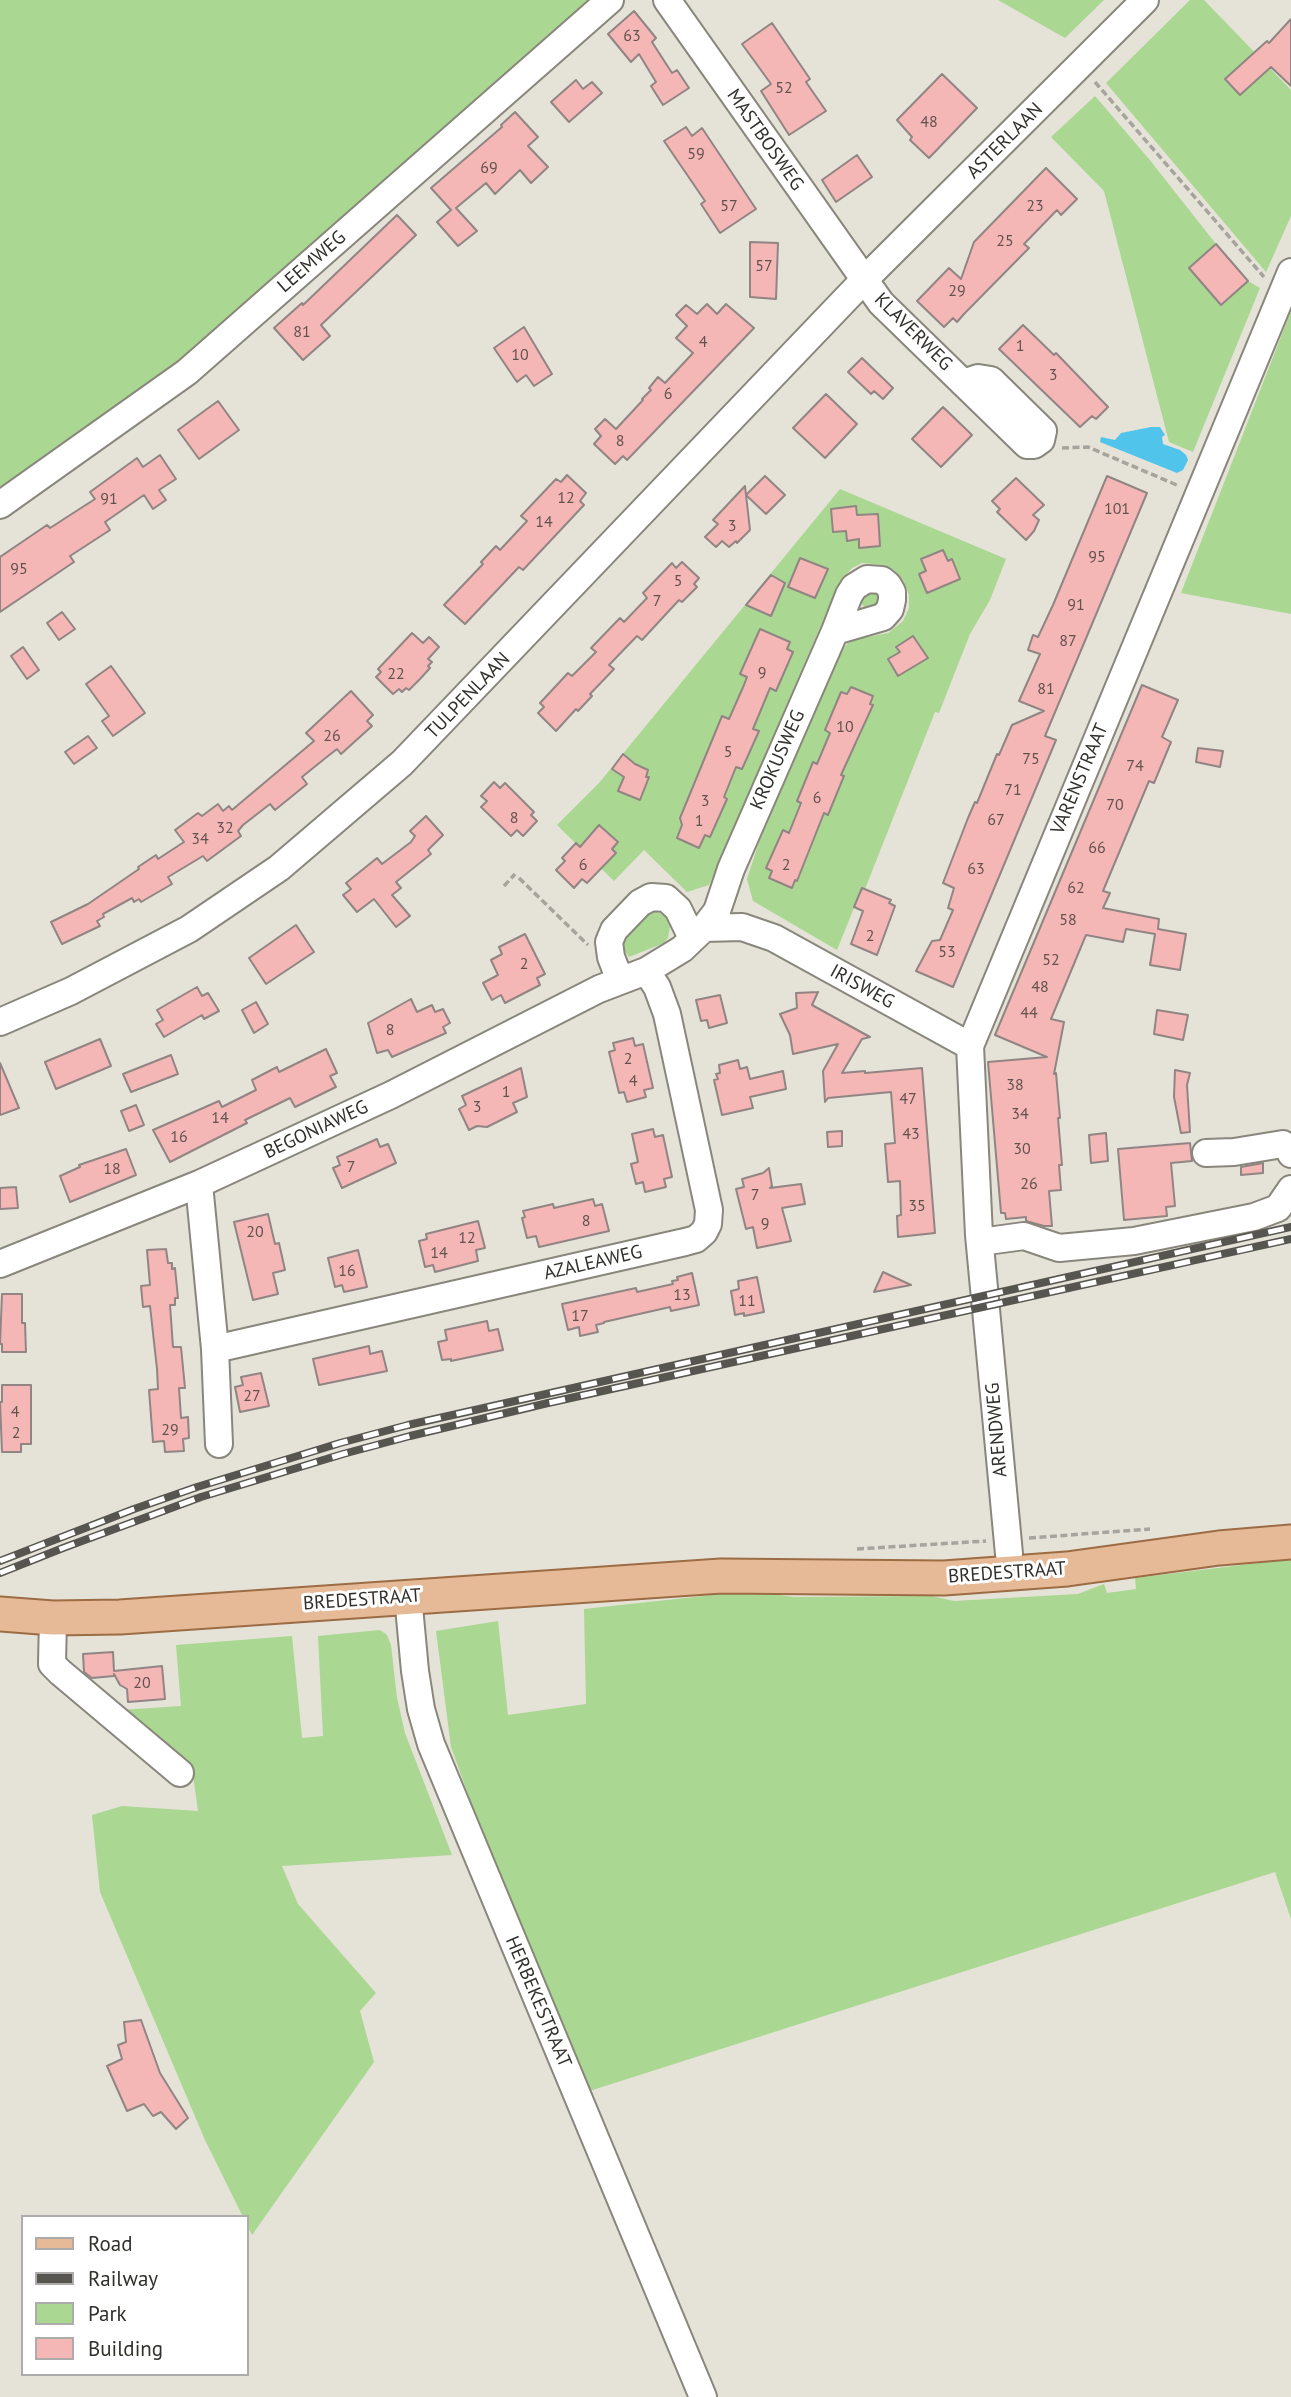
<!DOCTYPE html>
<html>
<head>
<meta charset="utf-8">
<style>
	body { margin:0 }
	#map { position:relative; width:1291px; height:2397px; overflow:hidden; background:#e5e2d8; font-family:"PT Sans",sans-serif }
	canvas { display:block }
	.legend { position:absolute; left:21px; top:2215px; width:228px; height:161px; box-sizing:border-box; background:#fff; border:2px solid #adacab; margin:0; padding:9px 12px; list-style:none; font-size:21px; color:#31302c }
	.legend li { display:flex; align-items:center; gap:14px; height:35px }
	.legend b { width:35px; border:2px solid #adacab }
</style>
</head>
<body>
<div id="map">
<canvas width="1291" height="2397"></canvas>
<ul class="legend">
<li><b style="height:9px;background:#e6ba97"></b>Road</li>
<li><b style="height:9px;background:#575550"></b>Railway</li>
<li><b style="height:19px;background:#aad791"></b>Park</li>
<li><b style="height:19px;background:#f4b7b5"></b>Building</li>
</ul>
</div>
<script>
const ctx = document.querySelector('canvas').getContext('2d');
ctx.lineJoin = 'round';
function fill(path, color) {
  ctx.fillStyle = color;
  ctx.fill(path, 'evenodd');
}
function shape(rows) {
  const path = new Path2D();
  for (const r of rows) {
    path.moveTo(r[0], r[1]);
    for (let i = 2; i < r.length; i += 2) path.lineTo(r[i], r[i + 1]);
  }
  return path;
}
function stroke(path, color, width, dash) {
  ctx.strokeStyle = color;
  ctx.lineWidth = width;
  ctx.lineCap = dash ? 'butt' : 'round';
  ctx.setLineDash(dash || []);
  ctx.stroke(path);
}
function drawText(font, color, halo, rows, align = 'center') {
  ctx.font = font + ' "PT Sans",sans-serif';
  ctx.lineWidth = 6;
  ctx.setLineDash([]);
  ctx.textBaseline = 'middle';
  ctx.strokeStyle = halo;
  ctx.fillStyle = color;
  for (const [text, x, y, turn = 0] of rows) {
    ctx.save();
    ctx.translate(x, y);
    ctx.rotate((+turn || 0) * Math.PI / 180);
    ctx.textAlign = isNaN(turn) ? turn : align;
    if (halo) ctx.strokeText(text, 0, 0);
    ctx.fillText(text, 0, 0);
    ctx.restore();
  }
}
fill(shape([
	[0,0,610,0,187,372,0,505],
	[998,0,1104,0,1065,38],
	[1190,0,1204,0,1291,90,1291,216,1266,272,1106,83],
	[1095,96,1149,159,1216,244,1248,281,1260,288,1193,452,1169,442,1104,191,1051,137],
	[1291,311,1291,614,1181,593],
	[840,489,1006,559,990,600,970,634,939,713,935,712,865,889,862,888,837,950,753,901,747,879,759,842,841,651,848,643,858,639,888,633,903,621,909,608,909,595,904,582,894,570,884,565,862,563,852,568,840,581,709,885,687,892,644,850,614,881,557,825,599,783],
	[767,632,789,642,766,695,744,685,747,677,740,674,756,637,763,639],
	[851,687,873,696,870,704,873,705,857,743,827,741,830,733,826,730,841,692,847,694],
	[733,711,759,732,742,769,706,753,722,716,729,719],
	[813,763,819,765,844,767,841,775,844,776,828,814,824,813,821,821,797,801],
	[696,777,724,789,721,796,727,799,710,837,705,835,699,847,677,838,682,825,680,818],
	[795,817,818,827,798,880,795,880,792,888,770,878,772,871,767,868,783,830,789,833],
	[879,590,882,603,867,609,864,607,860,600,862,592],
	[653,912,658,912,665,917,670,926,668,938,664,943,629,957,622,947,623,939,646,915],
	[1291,1559,1291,1919,1275,1872,577,2095,451,1747,436,1631,498,1621,508,1715,586,1704,584,1609,749,1591,794,1597,932,1596,954,1601,1078,1594,1104,1584,1107,1593,1136,1589,1135,1578],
	[380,1630,387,1635,391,1645,397,1698,405,1733,452,1855,282,1866,298,1904,376,1993,360,2011,374,2062,252,2235,247,2225,247,2217,243,2217,205,2140,100,1892,92,1815,122,1806,198,1811,193,1775,121,1710,181,1706,176,1645,292,1636,302,1738,323,1736,318,1636]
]), '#aad791');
fill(shape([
	[1151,427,1160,427,1165,435,1162,437,1163,444,1180,450,1186,455,1188,460,1183,470,1177,473,1100,442,1101,437,1115,440,1121,433]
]), '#51c4ec');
const building = shape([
	[634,11,656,38,652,42,672,73,677,70,689,88,663,105,651,86,656,82,639,54,631,62,608,34,634,11],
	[1291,19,1291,86,1271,67,1240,95,1225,79,1267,41,1269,43,1291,19],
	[772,23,810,79,806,82,826,111,789,135,761,91,771,84,742,44,772,23],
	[942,74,977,108,929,158,910,140,912,137,897,120,942,74],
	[576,80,583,89,592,82,602,93,569,122,551,102,576,80],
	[515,112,538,137,528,146,548,167,531,183,520,170,495,194,486,183,456,208,477,231,458,246,437,222,451,210,431,188,502,127,501,125,515,112],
	[686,127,692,136,702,128,756,209,720,233,701,204,705,201,664,141,686,127],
	[857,155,872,177,836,202,822,180,857,155],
	[1046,168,1077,199,1061,215,1057,210,1024,244,1029,248,964,314,957,322,953,318,944,327,917,301,949,268,961,279,974,242,1046,168],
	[397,215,416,235,321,325,330,336,303,360,274,328,302,303,303,305,397,215],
	[750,242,778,243,776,299,750,297,750,242],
	[1216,244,1248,281,1221,305,1189,268,1216,244],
	[707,304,717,314,726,304,754,328,627,460,623,456,615,464,594,444,601,436,595,429,605,419,616,429,643,400,642,399,651,390,649,388,658,377,665,383,693,353,676,338,687,326,676,315,686,305,697,314,707,304],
	[1023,325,1054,355,1056,353,1108,407,1096,419,1092,416,1080,427,999,349,1023,325],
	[524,327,552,374,534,386,526,375,517,382,494,348,524,327],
	[862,358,893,388,883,399,874,391,871,394,848,372,862,358],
	[826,394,857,424,825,458,793,428,826,394],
	[218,401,239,430,199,459,178,430,218,401],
	[943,407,972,435,941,467,912,439,943,407],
	[160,455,176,479,159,490,166,500,153,509,144,495,105,522,110,530,70,556,74,562,0,612,0,557,47,525,50,528,95,499,90,492,137,458,143,467,160,455],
	[567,475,586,493,580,501,584,505,523,570,519,567,465,624,444,605,483,564,481,562,496,546,500,550,527,521,521,516,556,479,561,482,567,475],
	[765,476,785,495,766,514,746,495,765,476],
	[1107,476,1147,493,1045,736,1056,740,953,987,916,971,932,941,940,940,953,910,948,908,954,888,943,883,968,818,975,802,977,803,997,754,999,755,1012,725,1044,711,1019,701,1040,654,1028,650,1033,635,1038,637,1053,605,1107,476],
	[1016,478,1044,505,1033,515,1039,520,1034,531,1026,540,997,512,1000,509,992,501,1016,478],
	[745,486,750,530,737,543,736,541,729,547,722,541,716,547,705,537,718,524,713,520,745,486],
	[856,506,857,515,878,514,880,546,859,548,859,539,847,541,846,531,833,532,831,509,856,506],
	[943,550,948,561,952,559,960,579,927,593,919,574,926,571,921,559,943,550],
	[800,558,828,569,815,598,788,587,800,558],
	[682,562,699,578,694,584,697,587,682,602,679,600,642,640,637,636,609,665,614,669,590,694,592,696,578,711,576,709,556,731,538,713,544,707,540,703,568,673,572,676,596,652,591,648,620,618,624,622,647,598,643,593,672,563,676,568,682,562],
	[771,575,785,583,771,616,746,605,771,575],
	[62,612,75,629,59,640,47,623,62,612],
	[760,629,790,642,787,649,793,652,776,691,770,688,753,729,759,731,742,769,736,767,724,797,727,799,710,837,705,835,699,848,677,838,682,825,680,818,722,716,729,719,744,685,747,677,740,674,760,629],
	[412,633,423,643,429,637,439,647,428,659,432,662,428,666,430,668,420,679,409,690,406,688,402,692,399,689,393,694,376,677,381,672,378,669,412,633],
	[913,636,928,658,898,676,888,659,900,652,896,647,913,636],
	[23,647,39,670,27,679,11,656,23,647],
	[111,666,145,713,113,736,102,721,109,716,86,684,111,666],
	[1142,685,1178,700,1162,737,1171,742,1154,783,1149,781,1103,891,1110,893,1103,908,1159,919,1158,929,1186,934,1180,970,1150,965,1155,934,1126,929,1123,942,1086,935,1051,1019,1064,1022,1054,1074,1056,1073,1060,1118,1058,1118,1062,1165,1059,1165,1061,1190,1049,1191,1052,1226,1044,1226,1026,1221,1026,1217,1006,1219,1005,1213,1001,1213,988,1062,1047,1057,995,1035,1142,685],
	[851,687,873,696,870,704,873,705,841,775,844,776,828,815,824,813,797,881,795,880,792,888,769,878,772,871,766,868,783,830,789,833,801,803,797,801,813,762,817,764,830,733,825,730,841,692,847,694,851,687],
	[351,691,373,715,367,721,372,726,341,754,337,749,328,756,302,777,307,784,275,810,270,804,243,825,238,831,241,836,207,861,203,856,168,877,172,884,141,902,139,899,134,902,132,898,103,914,104,917,97,921,100,926,62,944,51,922,88,904,139,869,138,867,156,855,158,859,184,842,175,830,198,813,202,816,218,804,223,811,229,806,232,810,314,741,306,733,351,691],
	[88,736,97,748,74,764,65,752,88,736],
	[1198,748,1223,751,1220,767,1196,762,1198,748],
	[623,754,635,764,648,770,646,777,649,777,640,800,618,791,624,777,612,769,623,754],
	[494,782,500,788,505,783,534,812,531,815,537,821,523,836,517,830,511,836,481,807,487,801,481,796,494,782],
	[426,816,443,835,428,850,431,854,396,882,401,888,392,895,410,916,396,927,374,899,357,912,343,895,351,889,346,883,377,858,382,864,411,842,415,836,410,831,426,816],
	[599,825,618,842,612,849,616,853,587,883,582,879,574,888,556,870,565,861,562,858,576,843,580,847,599,825],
	[862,888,891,900,889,903,895,906,877,955,851,944,863,911,854,907,862,888],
	[296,925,314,952,266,984,249,958,296,925],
	[525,934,545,974,537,978,540,985,505,1003,501,995,492,1000,483,983,498,975,491,960,502,954,499,947,525,934],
	[197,987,202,996,208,993,219,1011,204,1019,202,1015,164,1037,156,1024,163,1020,157,1010,197,987],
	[818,992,812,1005,870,1037,862,1039,842,1073,865,1071,865,1073,922,1068,935,1233,898,1237,897,1216,901,1215,900,1181,888,1182,885,1144,895,1143,891,1092,828,1098,825,1102,823,1071,838,1044,793,1054,790,1035,780,1014,797,1008,796,993,818,992],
	[720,995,727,1023,709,1028,707,1020,701,1021,696,1000,720,995],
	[411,999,417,1012,432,1005,435,1012,443,1009,450,1023,443,1027,446,1033,392,1057,388,1050,377,1053,368,1023,411,999],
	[256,1002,268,1024,254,1033,242,1010,256,1002],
	[1157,1010,1188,1015,1183,1040,1154,1034,1157,1010],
	[633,1038,635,1046,643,1044,653,1088,644,1090,646,1097,627,1102,624,1092,619,1093,609,1052,615,1050,613,1043,633,1038],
	[100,1039,111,1066,56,1089,45,1062,100,1039],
	[326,1049,337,1073,330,1076,336,1087,295,1107,290,1098,245,1120,247,1123,170,1162,153,1130,219,1101,222,1107,256,1090,252,1080,277,1067,279,1072,326,1049],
	[171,1055,178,1074,131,1092,123,1074,171,1055],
	[738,1060,740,1069,747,1067,750,1079,783,1071,786,1089,750,1097,753,1108,722,1115,714,1080,718,1079,716,1074,720,1073,719,1065,738,1060],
	[0,1063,19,1108,0,1115,0,1063],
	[521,1068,527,1097,513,1103,517,1112,487,1127,477,1126,469,1130,459,1109,466,1105,462,1096,521,1068],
	[1175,1070,1190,1073,1187,1085,1190,1132,1181,1133,1174,1097,1175,1070],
	[136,1105,144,1125,129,1131,121,1111,136,1105],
	[653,1129,655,1137,663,1135,672,1177,664,1179,666,1187,645,1192,643,1182,636,1184,631,1164,638,1162,632,1134,653,1129],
	[842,1131,842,1146,828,1147,827,1132,842,1131],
	[1106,1133,1108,1161,1091,1163,1089,1135,1106,1133],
	[377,1139,380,1147,388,1144,396,1163,342,1188,333,1168,340,1165,337,1157,377,1139],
	[1190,1143,1192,1161,1171,1163,1175,1206,1166,1207,1167,1216,1124,1220,1118,1149,1190,1143],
	[126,1149,136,1175,70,1202,60,1176,80,1167,79,1165,126,1149],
	[1263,1163,1263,1173,1241,1175,1241,1167,1263,1163],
	[769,1168,772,1186,770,1188,801,1184,805,1204,782,1208,791,1241,757,1248,753,1227,746,1229,736,1189,744,1187,742,1179,763,1173,769,1168],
	[16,1187,18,1208,0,1209,0,1188,16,1187],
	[593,1199,595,1206,602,1204,609,1231,539,1247,536,1236,527,1238,522,1218,525,1217,523,1211,553,1204,554,1208,593,1199],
	[268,1214,275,1244,279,1243,285,1270,273,1273,278,1294,253,1300,234,1222,268,1214],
	[478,1221,485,1248,476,1250,478,1261,435,1272,433,1265,425,1267,419,1241,427,1239,426,1234,478,1221],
	[166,1249,168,1263,172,1263,172,1269,175,1268,178,1298,175,1298,175,1305,170,1305,173,1347,181,1347,185,1388,179,1388,181,1418,188,1417,189,1438,183,1439,184,1451,165,1452,164,1441,153,1442,149,1390,158,1389,157,1369,150,1306,143,1307,141,1286,150,1285,147,1250,166,1249],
	[358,1250,367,1287,344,1292,342,1285,335,1287,328,1258,358,1250],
	[883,1272,911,1285,874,1292,883,1272],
	[692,1273,699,1305,671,1311,670,1307,604,1322,604,1323,596,1325,598,1332,580,1336,579,1327,568,1330,562,1304,636,1288,637,1292,673,1284,672,1281,678,1280,677,1277,692,1273],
	[757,1277,764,1312,744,1316,744,1313,735,1315,731,1291,739,1289,738,1281,757,1277],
	[2,1294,22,1294,22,1323,25,1323,26,1352,2,1352,2,1344,0,1344,2,1294],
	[487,1321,489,1331,498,1329,503,1350,451,1361,451,1359,442,1360,438,1342,447,1340,445,1330,487,1321],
	[369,1346,370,1354,382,1351,387,1371,319,1385,313,1359,369,1346],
	[261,1373,269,1406,240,1412,235,1387,243,1385,241,1377,261,1373],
	[2,1385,31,1385,31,1444,21,1444,21,1452,2,1452,0,1402,2,1402,2,1385],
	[113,1652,114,1671,162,1666,165,1699,128,1702,127,1689,120,1685,114,1674,114,1676,92,1678,84,1672,83,1654,113,1652],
	[141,2020,160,2073,188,2118,176,2129,161,2112,153,2116,144,2104,127,2111,107,2066,122,2059,118,2045,126,2042,124,2022,141,2020]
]);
fill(building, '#f4b7b5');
stroke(building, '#918584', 2);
const minor = shape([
	[667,0,881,303,1027,445,1034,445,1041,440,1043,431,991,380,978,378,963,383],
	[0,505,187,372,610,0],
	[704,928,717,911,731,869,835,631,849,595,854,587,867,579,882,580,888,585,892,592,892,600,890,609,883,617,835,631],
	[624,979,616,970,611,957,609,942,614,930,640,903,651,897,666,898,678,909,692,938],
	[0,1022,71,991,189,929,279,868,402,763,864,280,1145,0],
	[1206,1153,1234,1152,1283,1144,1289,1149,1291,1154],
	[199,1184,215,1349,219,1444],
	[980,1242,1024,1236,1059,1248,1134,1241,1254,1217,1278,1208,1291,1189],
	[0,1264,199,1184,391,1095,599,989,646,971,682,949,704,928,742,927,774,938,970,1046],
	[215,1349,685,1242,696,1239,704,1232,708,1224,709,1210,667,1014,657,987,646,971],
	[1009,1554,979,1235,970,1046,1291,272],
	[408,1596,415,1671,421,1709,431,1744,703,2397],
	[53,1618,52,1664,60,1672,180,1773]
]);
const major = shape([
	[0,1614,53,1618,120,1617,721,1576,944,1578,1067,1569,1219,1548,1291,1542]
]);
stroke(minor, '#89867c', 30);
stroke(major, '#9c6c45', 37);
stroke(shape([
	[1095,82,1264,277],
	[1062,448,1088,447,1179,486],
	[519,878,588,945],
	[504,886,515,874],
	[1029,1538,1150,1529],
	[857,1549,986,1541]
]), '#a6a49c', 3.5, [7, 3.5]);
stroke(minor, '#fff', 26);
stroke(major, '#e6ba97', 33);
const rail = shape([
	[0,1561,134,1509,197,1487,340,1443,408,1425,1291,1227],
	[0,1573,63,1548,201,1497,343,1454,410,1436,548,1403,1291,1239]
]);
stroke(rail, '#575550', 8);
stroke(rail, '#fff', 5, [16]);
drawText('16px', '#62524e', null, [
	["63",632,36],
	["52",784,88],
	["48",929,122],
	["59",696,154],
	["69",489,168],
	["57",729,206],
	["23",1035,206],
	["25",1005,241],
	["57",764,266],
	["29",957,291],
	["81",302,332],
	["4",703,342],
	["1",1020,346],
	["10",520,355],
	["3",1053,375],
	["6",668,394],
	["8",620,441],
	["12",566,498],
	["91",109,499],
	["101",1117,509],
	["14",544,522],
	["3",732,526],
	["95",1097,557],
	["95",19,569],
	["5",678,581],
	["7",657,601],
	["91",1076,605],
	["87",1068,641],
	["9",762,673],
	["22",396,674],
	["81",1046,689],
	["10",845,727],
	["26",332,736],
	["5",728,752],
	["75",1031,759],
	["74",1135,766],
	["71",1013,790],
	["6",817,798],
	["3",705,801],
	["70",1115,805],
	["8",514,818],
	["67",996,820],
	["1",699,821],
	["32",225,828],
	["34",200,839],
	["66",1097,848],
	["6",583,865],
	["2",786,865],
	["63",976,869],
	["62",1076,888],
	["58",1068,920],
	["2",870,936],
	["53",947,952],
	["52",1051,960],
	["2",524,964],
	["48",1040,987],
	["44",1029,1013],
	["8",390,1030],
	["2",628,1059],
	["4",633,1081],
	["38",1015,1085],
	["1",506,1092],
	["47",908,1099],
	["3",477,1107],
	["34",1020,1114],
	["14",220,1118],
	["43",911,1134],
	["16",179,1137],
	["30",1022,1149],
	["7",351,1167],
	["18",112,1169],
	["26",1029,1184],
	["7",755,1195],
	["35",917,1206],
	["8",586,1221],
	["9",765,1224],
	["20",255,1232],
	["12",467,1238],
	["14",439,1253],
	["16",347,1271],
	["13",682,1295],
	["11",747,1301],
	["17",580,1316],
	["27",252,1396],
	["4",15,1412],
	["29",170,1430],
	["2",16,1433],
	["20",142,1683]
]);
drawText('19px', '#31302c', '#fff', [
	["MASTBOSWEG",765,140,55],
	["ASTERLAAN",1005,141,-45],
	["LEEMWEG",312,262,-41],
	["KLAVERWEG",913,332,45],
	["TULPENLAAN",468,696,-46],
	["KROKUSWEG",778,760,-66],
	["VARENSTRAAT",1080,779,-67],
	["IRISWEG",862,987,29],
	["BEGONIAWEG",316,1130,-25],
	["AZALEAWEG",593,1263,-13],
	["ARENDWEG",997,1430,-95],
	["BREDESTRAAT",1007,1573,-4],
	["BREDESTRAAT",362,1600,-4],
	["HERBEKESTRAAT",538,2002,67]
]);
</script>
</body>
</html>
